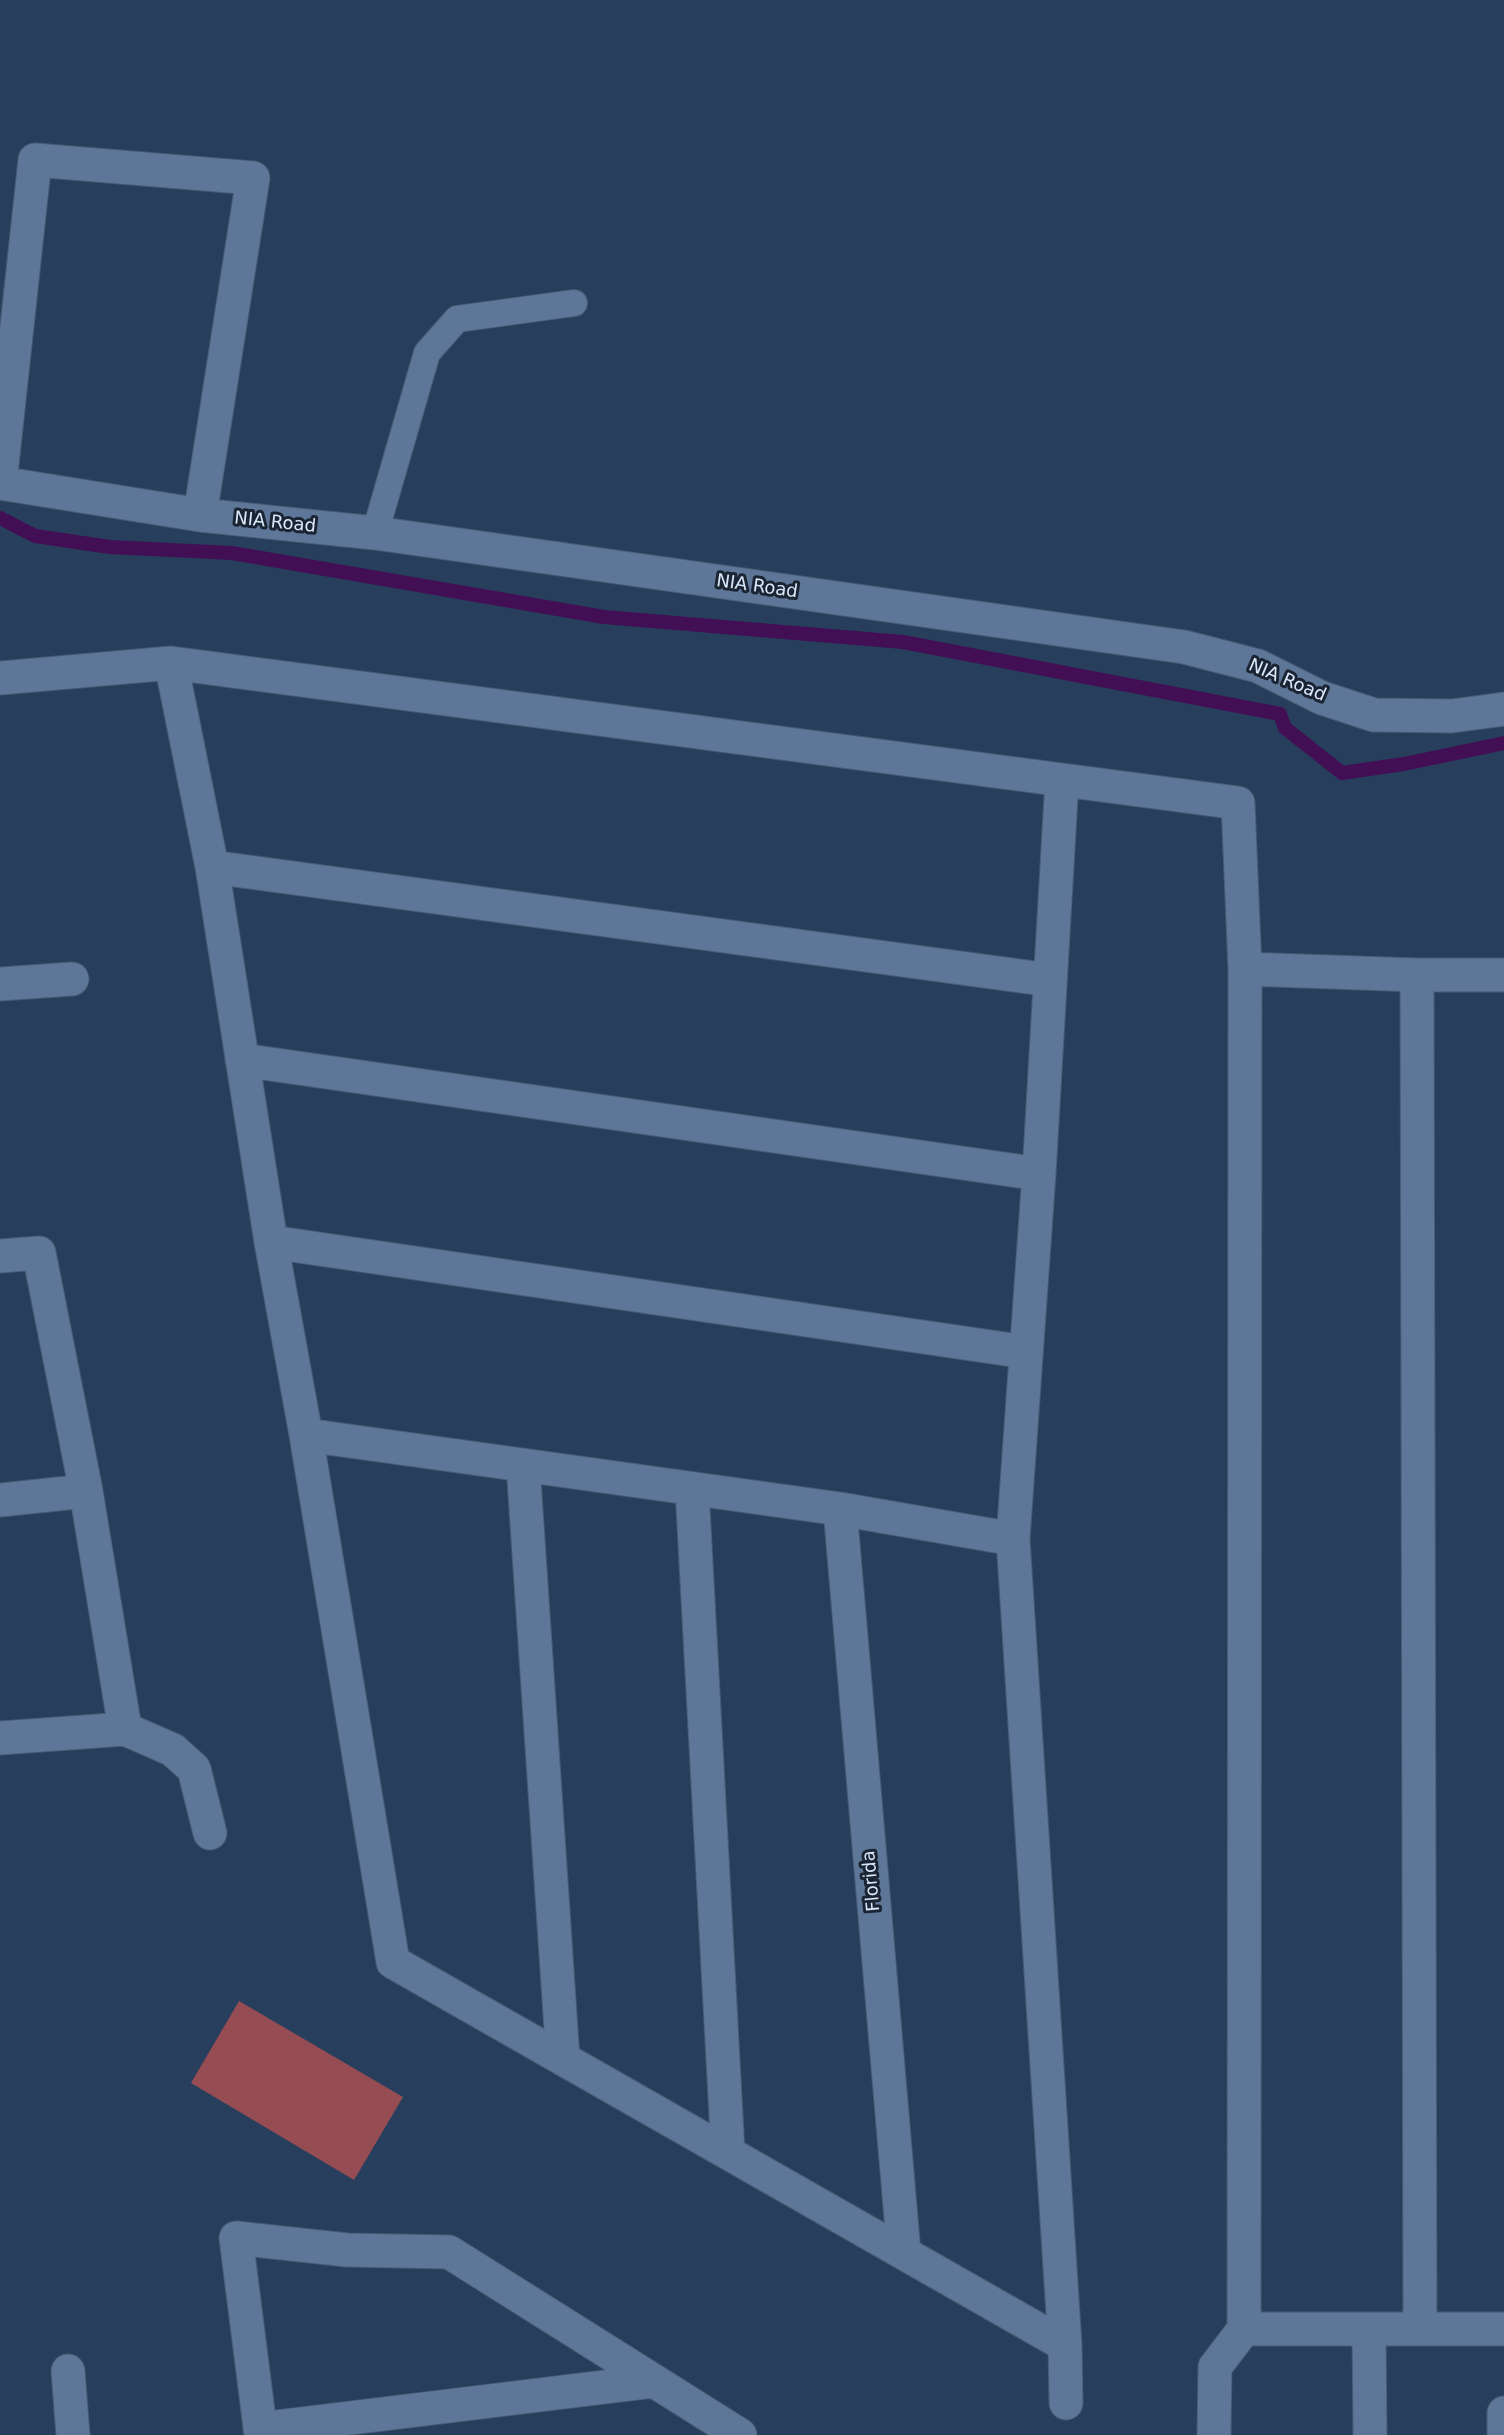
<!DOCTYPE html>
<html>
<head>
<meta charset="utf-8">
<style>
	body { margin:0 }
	canvas { display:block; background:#273e5c }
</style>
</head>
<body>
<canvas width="1504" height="2435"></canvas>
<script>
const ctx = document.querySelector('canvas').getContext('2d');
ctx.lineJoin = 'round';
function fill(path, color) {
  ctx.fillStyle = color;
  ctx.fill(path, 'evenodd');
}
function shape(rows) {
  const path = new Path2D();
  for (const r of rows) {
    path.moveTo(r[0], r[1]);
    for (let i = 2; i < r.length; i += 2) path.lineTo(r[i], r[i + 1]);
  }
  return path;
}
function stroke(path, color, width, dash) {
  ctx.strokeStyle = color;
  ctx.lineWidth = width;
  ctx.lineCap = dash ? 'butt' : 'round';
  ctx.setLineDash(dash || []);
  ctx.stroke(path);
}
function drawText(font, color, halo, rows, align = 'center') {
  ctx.font = font + ' "DejaVu Sans",sans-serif';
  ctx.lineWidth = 6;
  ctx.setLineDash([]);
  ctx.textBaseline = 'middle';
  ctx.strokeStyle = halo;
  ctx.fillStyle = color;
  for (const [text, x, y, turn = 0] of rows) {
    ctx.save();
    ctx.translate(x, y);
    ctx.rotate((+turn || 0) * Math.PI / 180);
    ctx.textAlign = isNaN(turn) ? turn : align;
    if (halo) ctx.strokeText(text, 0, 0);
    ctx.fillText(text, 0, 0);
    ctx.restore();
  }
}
fill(shape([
	[239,2001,403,2097,354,2180,191,2083]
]), '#954c53');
stroke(shape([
	[0,518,35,536,110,547,232,553,604,617,903,642,1280,714,1285,728,1342,773,1404,764,1504,743]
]), '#420f54', 14);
const service = shape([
	[375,533,427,353,457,319,574,303]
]);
const minor = shape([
	[0,483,200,515,375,533,1184,647,1258,666,1322,698,1374,715,1452,716,1504,709],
	[0,483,35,160,253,178,200,515],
	[171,663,212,867,271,1242,306,1435,393,1962,1065,2345],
	[0,678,171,663,1238,803,1245,969,1244,2329,1215,2367,1214,2435],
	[1062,780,1039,1174,1013,1539,1065,2345,1066,2403],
	[212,867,1050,980],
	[1245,969,1417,975,1504,975],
	[1417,975,1420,2329],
	[0,984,72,979],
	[242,1060,1039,1174],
	[271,1242,1026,1352],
	[0,1256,39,1253,86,1491,125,1729],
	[306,1435,840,1509,1013,1539],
	[523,1465,563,2059],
	[692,1489,728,2152],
	[0,1500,86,1491],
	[840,1509,904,2253],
	[0,1738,125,1729,173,1750,194,1769,210,1833],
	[1244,2329,1504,2329],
	[1369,2329,1370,2435],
	[68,2371,73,2435],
	[260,2429,654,2381],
	[261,2435,236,2238,347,2250,449,2252,740,2435],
	[1504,2435,1504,2413]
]);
stroke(service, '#475b74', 28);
stroke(minor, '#475b74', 35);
stroke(service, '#5e7798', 26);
stroke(minor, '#5e7798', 33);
drawText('18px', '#dae8fb', '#1a2432', [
	["NIA Road",275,523,6],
	["NIA Road",757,587,8],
	["NIA Road",1287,681,23],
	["Florida",872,1881,-95]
]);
</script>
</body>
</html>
